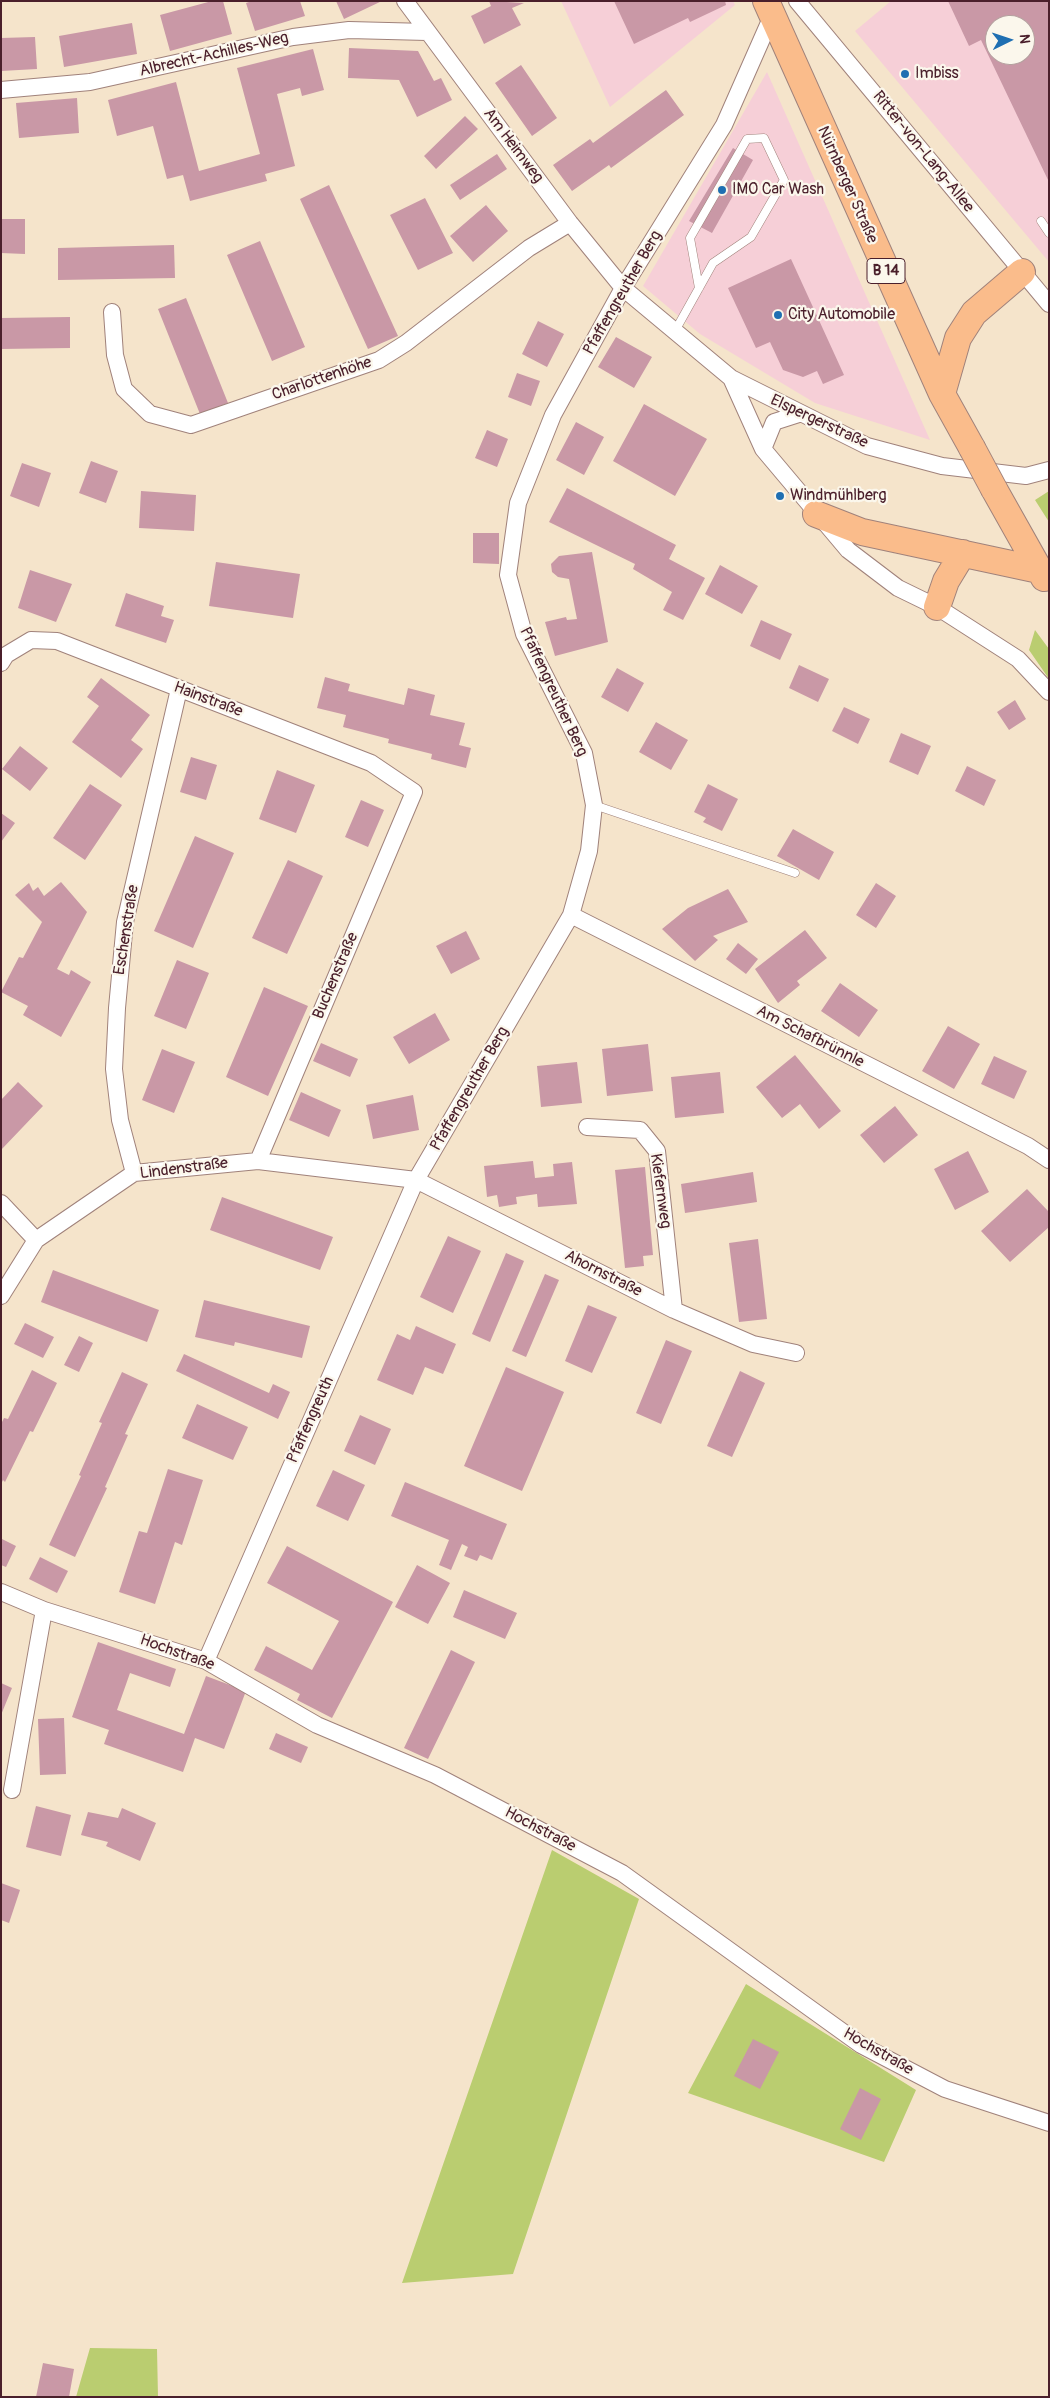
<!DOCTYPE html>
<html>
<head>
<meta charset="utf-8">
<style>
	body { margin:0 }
	#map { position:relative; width:1050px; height:2398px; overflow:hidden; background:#f5e4cb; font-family:Pangolin,sans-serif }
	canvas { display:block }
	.frame { position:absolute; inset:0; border:2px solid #4a1f2b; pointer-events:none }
	.north { position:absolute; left:985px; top:15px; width:50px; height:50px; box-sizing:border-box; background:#fbf7ec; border:1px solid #b4a19f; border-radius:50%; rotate:86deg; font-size:14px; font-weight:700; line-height:20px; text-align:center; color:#4a1f2b }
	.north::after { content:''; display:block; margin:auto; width:18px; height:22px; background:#1f6fb2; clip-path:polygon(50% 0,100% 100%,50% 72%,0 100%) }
</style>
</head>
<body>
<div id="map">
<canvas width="1050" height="2398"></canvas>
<div class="frame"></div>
<div class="north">N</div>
</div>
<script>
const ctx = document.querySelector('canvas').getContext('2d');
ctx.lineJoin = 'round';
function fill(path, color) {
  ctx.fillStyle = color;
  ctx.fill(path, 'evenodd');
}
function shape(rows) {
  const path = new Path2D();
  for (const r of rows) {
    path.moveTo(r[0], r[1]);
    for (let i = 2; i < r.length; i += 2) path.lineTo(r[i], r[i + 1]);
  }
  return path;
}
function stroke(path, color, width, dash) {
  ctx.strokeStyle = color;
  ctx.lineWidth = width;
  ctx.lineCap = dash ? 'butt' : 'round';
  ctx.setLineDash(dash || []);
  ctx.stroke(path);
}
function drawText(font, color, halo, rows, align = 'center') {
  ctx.font = font + ' Pangolin,sans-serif';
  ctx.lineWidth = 4.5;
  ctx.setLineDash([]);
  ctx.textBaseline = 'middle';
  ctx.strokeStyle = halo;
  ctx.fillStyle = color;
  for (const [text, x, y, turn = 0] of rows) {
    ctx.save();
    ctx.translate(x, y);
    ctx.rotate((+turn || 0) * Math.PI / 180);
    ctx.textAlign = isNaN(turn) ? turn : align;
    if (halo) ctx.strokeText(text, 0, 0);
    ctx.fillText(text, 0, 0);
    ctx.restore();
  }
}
fill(shape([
	[561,1,733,1,735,5,610,107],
	[891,1,1049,1,1049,262,855,31],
	[995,25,1025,25,1025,55,995,55],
	[767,72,930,440,815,403,700,334,643,286]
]), '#f6cfd7');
fill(shape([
	[1049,491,1049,522,1035,500],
	[1035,630,1049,649,1049,679,1029,650],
	[552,1850,639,1899,513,2274,402,2283],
	[746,1984,916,2090,884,2162,688,2093],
	[90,2348,157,2349,158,2397,76,2397]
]), '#bacd70');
fill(shape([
	[212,1,223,1,232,34,170,51,160,15],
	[252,1,300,1,305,16,255,31,246,3],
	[336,1,382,1,344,19],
	[489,1,524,3,512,8,521,25,484,44,471,16,491,6],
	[614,1,725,1,726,5,690,22,688,18,634,44],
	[948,1,1049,1,1049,182,981,40,969,46],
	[995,25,1025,25,1025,55,995,55],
	[132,23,137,54,64,67,59,36],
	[35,37,37,69,1,71,1,38],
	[349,48,418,51,434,81,441,78,452,100,417,117,399,80,348,78],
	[313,49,324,90,302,96,300,88,277,94,295,166,265,174,267,181,190,201,183,175,167,179,153,126,117,136,108,100,176,82,199,171,260,154,237,68],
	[521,65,557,118,532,136,495,83],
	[666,90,684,115,611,168,609,165,572,191,553,165,590,139,593,143],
	[77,98,79,133,19,138,16,103],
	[465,116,478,129,436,169,424,156],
	[733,148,753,160,712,233,689,221],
	[497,154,507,169,460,200,450,185],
	[329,185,398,336,368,349,300,199],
	[425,198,453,253,418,270,390,215],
	[486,205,508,231,473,262,450,236],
	[1,219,25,219,25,254,1,253],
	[260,241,305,347,272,361,227,255],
	[174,245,175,278,58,280,58,248],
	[791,259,844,375,823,384,817,371,803,377,783,370,770,342,756,348,728,288],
	[186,298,228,403,200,414,158,309],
	[70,317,70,348,1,349,1,318],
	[538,321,564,334,547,367,522,354],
	[616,337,652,357,634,388,598,367],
	[517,373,540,381,531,406,508,397],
	[644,404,707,439,675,496,613,461],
	[576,422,604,437,584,475,556,460],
	[487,430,508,439,497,467,475,458],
	[91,461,118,471,106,503,79,493],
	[22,463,51,473,39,507,10,496],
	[567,488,676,545,669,559,705,578,683,620,663,610,672,592,633,569,635,564,549,522],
	[141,491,196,495,194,531,139,528],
	[473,533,499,533,499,564,473,563],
	[592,552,608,642,555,656,545,622,566,617,567,620,577,619,569,579,558,577,552,572,551,564,559,556],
	[216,562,300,574,293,618,209,606],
	[720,565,758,586,742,614,705,594],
	[30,570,72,584,56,622,18,608],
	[126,593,164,606,161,616,174,620,166,643,115,626],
	[761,620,792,634,780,660,750,646],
	[799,665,829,679,818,702,789,688],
	[617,668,644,683,628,712,601,697],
	[325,677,350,684,348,691,404,705,408,688,435,695,430,715,465,723,459,745,471,748,466,768,431,759,432,754,388,743,389,739,343,727,346,715,317,708],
	[101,678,150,715,131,740,143,749,121,778,72,742,99,706,87,697],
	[1015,700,1026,719,1009,730,997,712],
	[844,707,870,719,858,744,832,731],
	[656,722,688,740,671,770,639,752],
	[901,733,931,746,918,775,889,762],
	[20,746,48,768,30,791,2,769],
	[191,757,217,765,206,800,180,792],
	[967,766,996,780,984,806,955,791],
	[277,770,315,785,296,833,259,819],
	[90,784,122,805,85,860,53,838],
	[708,784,738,799,722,831,703,822,706,818,694,812],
	[361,800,384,810,368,847,345,837],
	[1,813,15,823,1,842],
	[793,829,834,852,819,880,777,856],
	[195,836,234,853,193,948,154,931],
	[288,860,323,876,287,954,252,938],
	[61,882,87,912,57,969,69,975,71,970,91,982,61,1037,23,1015,28,1006,1,992,19,957,23,958,42,922,15,895,29,883,33,891,38,887,44,896],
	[876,883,896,896,876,928,856,915],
	[728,889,748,922,713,936,718,940,695,961,662,929,688,908],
	[805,930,827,958,797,981,800,985,778,1003,755,969],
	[466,931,480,959,451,974,436,946],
	[738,943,758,959,746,974,726,959],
	[177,960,209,973,186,1029,154,1016],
	[840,983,878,1010,859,1037,821,1011],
	[264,987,308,1006,268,1096,226,1077],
	[435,1013,450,1040,409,1064,393,1037],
	[948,1026,980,1044,954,1089,922,1071],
	[321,1043,358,1059,350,1077,313,1061],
	[648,1044,653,1091,607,1096,602,1049],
	[162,1049,195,1062,174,1113,142,1100],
	[795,1055,841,1111,819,1129,800,1104,782,1118,756,1087],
	[994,1056,1027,1071,1014,1099,981,1084],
	[577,1062,582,1103,541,1107,537,1066],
	[720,1072,724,1113,675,1118,671,1077],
	[18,1082,43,1106,1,1150,1,1100],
	[301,1092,341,1110,329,1137,289,1120],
	[413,1095,419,1130,373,1139,366,1105],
	[895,1106,918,1135,884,1163,860,1135],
	[968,1151,989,1192,955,1210,934,1169],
	[533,1161,535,1178,554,1176,553,1164,572,1162,577,1204,538,1207,537,1194,516,1197,517,1204,499,1207,497,1195,487,1197,484,1166],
	[645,1167,653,1255,643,1256,644,1266,625,1268,615,1170],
	[753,1172,757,1202,685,1213,681,1184],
	[1027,1189,1049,1212,1049,1227,1010,1262,981,1231],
	[222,1197,333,1237,320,1270,210,1230],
	[448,1236,481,1251,453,1313,420,1297],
	[758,1239,767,1319,739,1322,729,1243],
	[506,1253,524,1261,490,1342,472,1334],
	[53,1270,159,1310,147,1342,41,1302],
	[545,1274,559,1280,526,1357,512,1351],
	[204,1300,310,1326,302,1358,235,1342,234,1346,195,1337],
	[588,1305,617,1317,592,1373,565,1361],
	[25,1323,54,1337,43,1358,14,1344],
	[416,1326,456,1344,443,1374,425,1367,413,1395,377,1380,397,1334,410,1340],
	[79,1336,93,1343,79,1372,64,1365],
	[666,1340,692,1351,661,1424,636,1413],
	[184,1354,269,1393,273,1384,290,1392,278,1419,176,1371],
	[506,1367,564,1392,522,1491,464,1466],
	[32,1370,57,1383,33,1432,30,1431,5,1482,3,1480,1,1484,1,1424,4,1418,8,1419],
	[740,1371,765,1383,732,1457,707,1446],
	[122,1372,148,1384,125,1434,128,1435,105,1487,107,1488,75,1557,49,1545,81,1476,79,1475,102,1423,99,1422],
	[197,1404,248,1427,233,1460,182,1438],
	[360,1415,391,1429,375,1465,344,1451],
	[168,1469,203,1480,182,1545,175,1542,155,1604,119,1592,139,1531,147,1533],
	[333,1470,365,1485,348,1521,316,1506],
	[405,1482,507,1524,492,1560,480,1555,477,1561,464,1556,468,1547,462,1544,451,1570,439,1565,449,1540,391,1516],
	[2,1539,16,1546,6,1567,1,1565],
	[287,1546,393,1602,332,1718,297,1700,300,1694,254,1670,266,1646,312,1670,339,1621,267,1583],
	[40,1557,68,1571,57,1593,29,1579],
	[417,1565,450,1583,428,1624,395,1607],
	[464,1590,517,1613,505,1639,453,1617],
	[98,1642,176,1669,170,1687,130,1673,117,1710,184,1734,206,1676,246,1691,224,1749,195,1738,183,1772,104,1744,109,1730,72,1717],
	[451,1650,475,1662,428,1759,404,1748],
	[1,1683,12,1688,1,1715],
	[64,1718,66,1774,40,1775,38,1719],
	[276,1733,308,1747,301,1763,269,1749],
	[36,1806,71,1815,61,1856,26,1847],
	[122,1808,156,1823,140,1861,106,1846,108,1842,81,1835,88,1812,118,1818],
	[1,1883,20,1890,9,1923,1,1920],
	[753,2039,779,2052,760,2089,734,2076],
	[860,2088,881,2099,861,2140,840,2129],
	[43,2363,74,2369,69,2397,36,2397]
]), '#c998a6');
const service = shape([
	[1041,221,1049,233],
	[675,331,713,263,751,237,784,180,764,138,747,139,690,238,699,288],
	[594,805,795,873]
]);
const minor = shape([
	[405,1,570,223,623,288,731,378,867,446,942,466,1026,476,1049,470],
	[797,1,1049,304],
	[1,90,90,82,293,37,349,30,427,32],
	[112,312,115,355,124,389,150,414,191,425,379,360,406,343,529,248,570,223],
	[731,378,763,449,848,550,898,588,937,607,1018,659,1049,692],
	[763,449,774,422,799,414],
	[1,663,6,655,31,640,57,641,371,763,414,792,258,1161],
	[571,915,1028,1146,1049,1160],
	[587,1127,640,1130,657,1151,674,1310],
	[134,1173,120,1120,114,1069,117,1008,125,922,179,689],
	[1,1203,36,1240],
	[1,1296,36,1240,134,1173,258,1161,416,1180,674,1310,753,1344,796,1353],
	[1,1592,44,1610,206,1661,317,1725,435,1775,622,1873,861,2045,945,2089,1049,2123],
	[206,1661,416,1180,571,915,589,851,594,805,584,753,524,634,508,575,518,503,553,415,623,288,724,125,772,16],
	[12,1790,44,1610]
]);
const primary = shape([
	[766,1,942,394,972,448],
	[942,394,958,338,974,313,1022,272],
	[994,489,1044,578],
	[816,514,862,532,1039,570],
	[937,607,946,581,963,553]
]);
stroke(service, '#a0827b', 9);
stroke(minor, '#a0827b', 18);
stroke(primary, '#a0827b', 28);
stroke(service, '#fff', 8);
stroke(minor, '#fff', 16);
stroke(primary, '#fabc8b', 26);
const primaryBridge = shape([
	[972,448,994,489]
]);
stroke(primaryBridge, '#a0827b', 28, []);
stroke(primaryBridge, '#fabc8b', 26);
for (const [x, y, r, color] of [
	[905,74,5,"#1f6fb2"],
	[722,190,5,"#1f6fb2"],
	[778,315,5,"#1f6fb2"],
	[780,496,5,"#1f6fb2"]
]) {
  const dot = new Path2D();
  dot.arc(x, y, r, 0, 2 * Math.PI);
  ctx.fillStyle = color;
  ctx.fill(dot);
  stroke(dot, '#fbf7ec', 2);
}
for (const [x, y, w] of [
	[886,271,38]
]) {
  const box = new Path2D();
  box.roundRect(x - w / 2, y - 12.5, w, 25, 4);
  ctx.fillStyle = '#fbf7ec';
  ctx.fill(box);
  stroke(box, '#4a1f2b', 1);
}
drawText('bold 15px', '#4a1f2b', null, [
	["B 14",886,271]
]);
drawText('16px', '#4a1f2b', '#fbf7ec', [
	["Albrecht-Achilles-Weg",214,55,-13],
	["Am Heimweg",513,146,53],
	["Ritter-von-Lang-Allee",923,152,51],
	["Nürnberger Straße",847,185,66],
	["Pfaffengreuther Berg",623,293,-60],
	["Charlottenhöhe",322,379,-19],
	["Elspergerstraße",819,422,25],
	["Pfaffengreuther Berg",553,692,65],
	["Hainstraße",208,700,21],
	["Eschenstraße",127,930,-81],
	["Buchenstraße",336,976,-67],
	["Am Schafbrünnle",810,1037,27],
	["Pfaffengreuther Berg",470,1089,-60],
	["Lindenstraße",184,1169,-7],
	["Kiefernweg",660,1191,82],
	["Ahornstraße",603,1274,27],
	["Pfaffengreuth",311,1420,-66],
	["Hochstraße",177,1653,20],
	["Hochstraße",540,1830,28],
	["Hochstraße",878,2052,30]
]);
drawText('16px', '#4a1f2b', '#fbf7ec', [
	["Imbiss",915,74],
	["IMO Car Wash",732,190],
	["City Automobile",788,315],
	["Windmühlberg",790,496]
], 'left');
</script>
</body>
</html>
